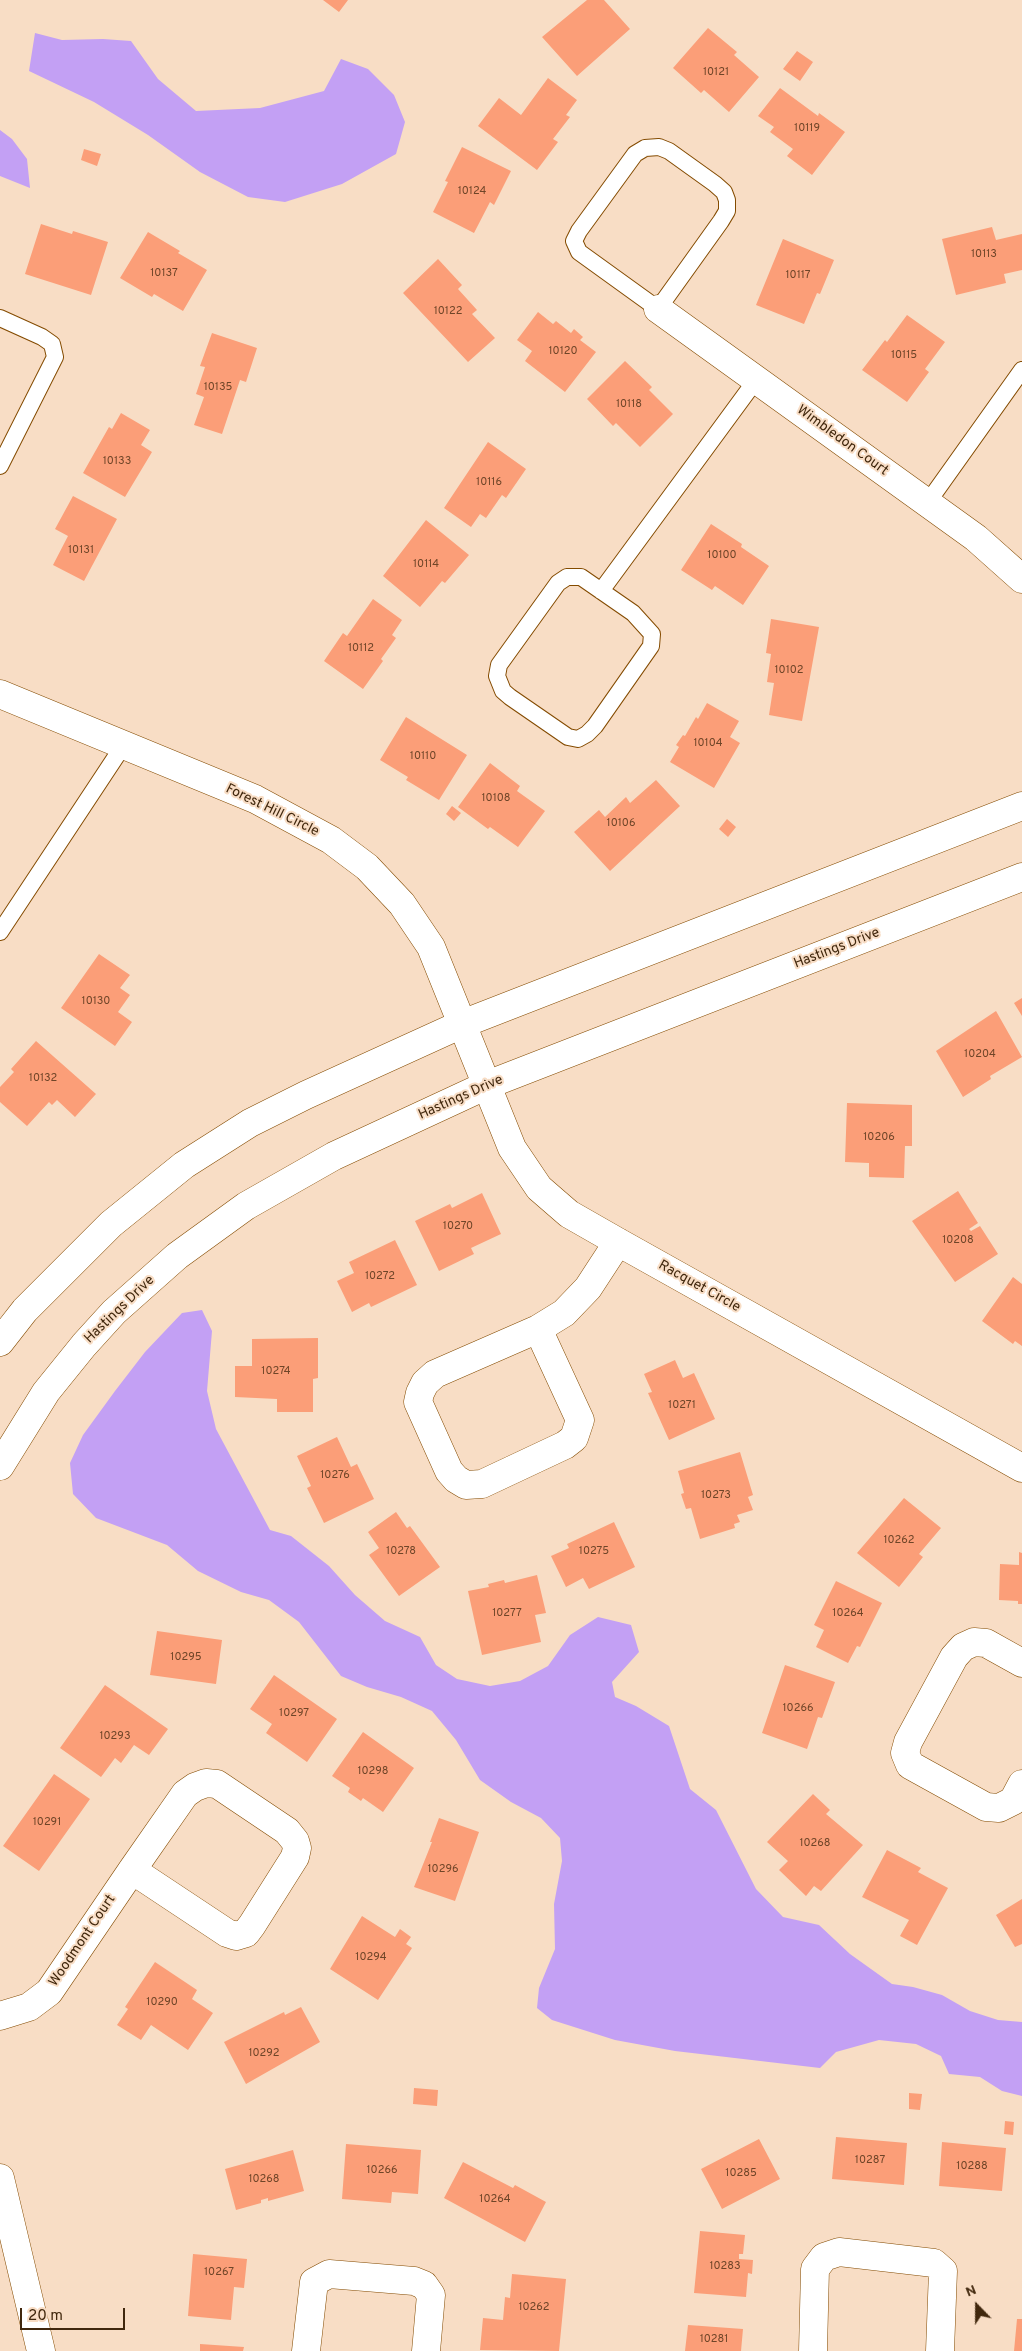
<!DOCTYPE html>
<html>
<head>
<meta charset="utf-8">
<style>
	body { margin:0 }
	#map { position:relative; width:1022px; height:2351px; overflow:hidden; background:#f8ddc5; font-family:Overpass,sans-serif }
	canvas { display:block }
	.north { position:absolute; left:952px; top:2281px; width:50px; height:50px; -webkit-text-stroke:4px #f8ddc5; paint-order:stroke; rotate:338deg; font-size:14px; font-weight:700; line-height:20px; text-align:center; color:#40270d }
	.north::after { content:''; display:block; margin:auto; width:18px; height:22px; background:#40270d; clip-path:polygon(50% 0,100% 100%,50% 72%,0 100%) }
	.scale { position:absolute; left:20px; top:2308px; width:105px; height:22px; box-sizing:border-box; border:2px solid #40270d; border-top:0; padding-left:6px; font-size:15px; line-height:18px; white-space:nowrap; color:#40270d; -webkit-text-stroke:4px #f8ddc5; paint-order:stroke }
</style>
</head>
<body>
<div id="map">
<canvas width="1022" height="2351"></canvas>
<div class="north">N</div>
<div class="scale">20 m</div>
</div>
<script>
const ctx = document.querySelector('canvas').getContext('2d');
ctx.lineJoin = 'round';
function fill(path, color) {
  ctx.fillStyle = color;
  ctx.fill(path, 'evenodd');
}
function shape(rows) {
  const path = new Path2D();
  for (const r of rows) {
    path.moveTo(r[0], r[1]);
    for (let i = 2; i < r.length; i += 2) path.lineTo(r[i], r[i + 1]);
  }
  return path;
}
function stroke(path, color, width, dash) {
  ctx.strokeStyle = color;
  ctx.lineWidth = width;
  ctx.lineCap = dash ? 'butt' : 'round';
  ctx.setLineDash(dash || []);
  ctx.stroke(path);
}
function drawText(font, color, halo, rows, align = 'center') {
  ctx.font = font + ' Overpass,sans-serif';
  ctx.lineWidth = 4;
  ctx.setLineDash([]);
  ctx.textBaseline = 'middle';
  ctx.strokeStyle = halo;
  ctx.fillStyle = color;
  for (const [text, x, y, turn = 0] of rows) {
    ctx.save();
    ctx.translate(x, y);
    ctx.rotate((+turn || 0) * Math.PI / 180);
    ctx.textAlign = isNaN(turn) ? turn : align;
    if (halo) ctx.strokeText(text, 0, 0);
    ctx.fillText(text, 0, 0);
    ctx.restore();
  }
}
fill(shape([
	[35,33,62,40,103,39,131,41,158,79,196,111,260,108,324,91,341,59,368,69,394,95,405,122,396,154,342,184,285,202,248,197,200,172,148,135,94,102,29,71],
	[0,130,12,139,27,159,30,188,0,176],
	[202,1310,212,1331,207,1391,216,1429,270,1530,291,1536,329,1566,355,1595,385,1621,420,1637,436,1665,457,1679,490,1686,520,1681,548,1666,570,1635,598,1617,631,1625,639,1652,612,1682,615,1697,636,1706,669,1726,690,1789,716,1810,756,1889,783,1917,819,1925,850,1954,892,1984,913,1987,942,1995,970,2011,998,2020,1022,2022,1022,2096,1002,2091,980,2077,949,2074,941,2056,916,2044,879,2040,836,2052,820,2068,675,2051,615,2040,552,2020,537,2008,539,1988,555,1949,554,1904,562,1861,560,1838,541,1818,511,1802,480,1780,456,1740,432,1711,401,1697,367,1687,341,1676,299,1622,269,1600,241,1592,198,1571,167,1545,96,1518,73,1494,70,1463,83,1435,115,1391,145,1352,182,1313]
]), '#c3a0f4');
fill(shape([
	[323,0,348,0,339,12],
	[587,0,604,0,630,29,577,76,542,37],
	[708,28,737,52,734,55,759,77,729,112,704,90,701,93,673,68],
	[797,51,813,62,800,81,783,69],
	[548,78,577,100,566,115,570,117,553,139,558,142,537,170,478,126,499,98,521,115],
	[780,88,818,116,819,113,845,132,812,175,787,156,793,149,770,132,774,127,758,116],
	[462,147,511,171,494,205,490,202,474,233,433,212,448,182,445,181],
	[84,149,101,154,97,166,81,160],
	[41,224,72,234,73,231,108,242,91,295,25,274],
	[992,227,996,240,1022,234,1022,270,1004,274,1006,283,956,295,942,239],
	[148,232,180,251,178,253,207,270,183,311,154,294,152,297,120,278],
	[783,239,834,260,820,294,817,293,804,324,756,305],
	[438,259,462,285,458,289,477,310,472,314,495,338,468,362,403,293],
	[538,312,553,324,556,321,571,333,574,329,583,337,580,340,596,352,565,392,525,361,532,351,517,340],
	[907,315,945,342,925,369,929,372,907,402,862,370,885,340,887,342],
	[212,333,257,348,246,382,240,380,222,434,194,425,204,397,196,394,205,367,200,366],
	[625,361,652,387,649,390,673,414,640,447,616,423,613,426,587,399],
	[121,413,150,430,141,445,152,452,125,497,83,473,109,427,112,429],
	[488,442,526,469,506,498,502,495,486,518,480,514,471,527,444,508],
	[73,496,117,519,84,581,53,565,68,536,55,529],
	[426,520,469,555,445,583,442,581,420,607,383,576],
	[711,524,742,544,741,547,769,566,743,605,715,586,712,590,681,570],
	[373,599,402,620,392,635,396,638,381,659,383,661,363,689,324,661,343,633,347,636],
	[771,619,819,627,802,721,769,715,774,683,767,682,771,654,766,653],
	[707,703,739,721,730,737,740,743,714,788,670,762,679,747,676,745,683,735,685,736,696,717,698,719],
	[406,717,467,755,439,800,406,780,408,777,380,760],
	[490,763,520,786,517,791,545,811,518,847,490,827,488,829,458,807],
	[656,780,680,806,610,871,574,832,599,810,605,817,626,797,630,803],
	[452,806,461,813,454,821,446,814],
	[727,819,736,827,728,837,719,829],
	[99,954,130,975,120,988,130,995,118,1012,132,1022,115,1046,61,1008],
	[1022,998,1022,1016,1014,1003],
	[996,1011,1022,1057,990,1076,991,1079,963,1097,936,1051],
	[36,1041,96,1094,75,1117,57,1100,52,1105,49,1102,27,1126,0,1102,0,1087,14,1072,11,1069],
	[847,1103,912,1105,912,1146,905,1146,904,1178,869,1177,869,1163,845,1162],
	[958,1191,978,1223,969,1229,971,1231,980,1226,998,1254,955,1282,912,1221],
	[482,1193,501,1234,471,1248,474,1254,439,1271,415,1221,450,1204,452,1208],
	[395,1240,417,1285,371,1307,369,1303,352,1312,337,1281,354,1273,349,1262],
	[1013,1277,1022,1284,1022,1346,1015,1341,1013,1344,982,1321],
	[318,1338,318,1378,313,1379,313,1412,277,1412,277,1399,235,1397,235,1366,252,1366,252,1339],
	[675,1360,683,1378,694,1373,715,1419,669,1440,648,1393,652,1392,644,1374],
	[337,1437,351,1467,357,1464,374,1499,324,1523,307,1488,311,1486,297,1456],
	[740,1452,753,1495,748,1497,753,1510,737,1515,740,1522,734,1524,735,1528,700,1539,691,1508,686,1509,681,1494,684,1493,678,1471],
	[904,1498,941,1528,919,1554,923,1557,899,1587,857,1553],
	[396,1512,407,1528,410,1526,440,1567,399,1596,369,1555,379,1548,368,1532],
	[614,1522,635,1567,589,1589,583,1578,566,1587,551,1556,569,1548,567,1544],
	[1019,1552,1022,1553,1022,1604,1018,1604,1018,1601,999,1600,1000,1564,1019,1565],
	[537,1575,546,1613,535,1615,541,1642,482,1655,468,1591,489,1587,488,1584,504,1580,505,1583],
	[836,1581,882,1603,860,1647,857,1646,848,1663,816,1647,824,1630,814,1625],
	[157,1631,222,1640,216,1684,150,1675],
	[785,1665,835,1682,822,1718,818,1717,807,1749,762,1733],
	[274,1675,337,1719,307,1762,266,1733,272,1724,250,1709],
	[105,1685,168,1729,149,1755,134,1745,121,1763,115,1758,101,1777,60,1748],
	[363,1732,414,1768,383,1812,363,1798,361,1801,348,1792,350,1788,332,1776],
	[54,1774,90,1799,39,1871,3,1846],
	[813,1794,830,1810,826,1814,863,1845,821,1891,814,1886,806,1896,779,1870,788,1861,767,1842],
	[439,1818,479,1832,455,1901,414,1887,432,1842,430,1842],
	[887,1850,921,1868,918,1872,948,1888,917,1945,900,1936,909,1920,862,1897],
	[1022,1899,1022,1944,1015,1947,996,1915],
	[362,1916,395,1937,400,1929,411,1937,406,1944,412,1948,378,2000,330,1969],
	[155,1962,197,1990,192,1999,213,2013,188,2050,151,2025,141,2040,117,2025,128,2009,125,2007],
	[301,2007,320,2042,246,2084,224,2042,284,2012,285,2015],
	[414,2088,438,2090,437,2106,413,2104],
	[909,2093,922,2094,920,2110,909,2109],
	[1005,2121,1014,2122,1013,2135,1004,2134],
	[836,2137,907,2143,904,2185,832,2179],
	[759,2139,780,2179,722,2209,701,2169],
	[942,2142,1006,2148,1002,2191,939,2186],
	[346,2144,421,2150,418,2194,392,2192,391,2203,342,2199],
	[293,2150,304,2191,268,2201,268,2198,261,2200,261,2203,236,2210,225,2169],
	[463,2162,513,2188,515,2185,546,2202,525,2242,444,2198],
	[700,2231,745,2235,743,2254,739,2254,739,2259,753,2260,752,2274,748,2273,746,2297,694,2293],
	[193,2254,247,2259,244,2288,234,2287,231,2320,188,2316],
	[512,2274,566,2279,559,2351,480,2350,483,2318,503,2320,505,2297,510,2298],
	[1017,2319,1022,2319,1022,2351,1014,2351],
	[688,2325,743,2329,741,2351,685,2351],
	[200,2344,244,2347,243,2351,200,2351]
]), '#fb9e78');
const lane = shape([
	[659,147,669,151,715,184,724,192,727,200,727,211,721,221,658,309,579,252,574,241,579,231,635,154,645,148,659,147],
	[0,318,42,337,52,344,55,357,0,466],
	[928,502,1022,370],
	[567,577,581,577,633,613,652,634,651,646,595,726,587,734,578,739,568,737,510,697,503,691,497,676,499,665,558,583,567,577],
	[601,591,756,380],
	[0,932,123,746]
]);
const street = shape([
	[658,309,976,538,1022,579],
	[0,694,255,799,331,840,367,867,402,904,431,947,512,1148,539,1188,569,1214,618,1242,1022,1468],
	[538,1329,435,1374,425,1383,420,1393,418,1402,449,1471,456,1479,466,1485,482,1484,565,1445,574,1438,580,1420,538,1329,564,1313,588,1288,618,1242],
	[1022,1663,986,1643,974,1642,963,1647,954,1657,908,1742,905,1753,910,1765,986,1807,999,1808,1013,1801,1022,1784],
	[0,2016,29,2007,49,1992,132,1870,185,1794,195,1787,206,1783,217,1784,287,1831,295,1841,297,1848,295,1857,252,1925,246,1933,236,1936,227,1933,132,1870],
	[306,2351,314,2282,329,2274,414,2281,424,2285,431,2295,426,2351],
	[813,2351,815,2269,824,2257,839,2252,934,2263,943,2271,940,2351]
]);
const secondary = shape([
	[0,1342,25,1310,111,1224,184,1165,250,1123,306,1095,462,1024,1022,806],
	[0,1466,46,1392,84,1345,114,1312,177,1256,246,1206,334,1156,487,1085,1022,877],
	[0,2178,41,2351]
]);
stroke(lane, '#844b00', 18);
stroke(street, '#844b00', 29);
stroke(secondary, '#844b00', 29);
stroke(lane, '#fff', 16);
stroke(street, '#fff', 28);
stroke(secondary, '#fff', 28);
drawText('11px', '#6f4528', null, [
	["10121",716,73],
	["10119",807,129],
	["10124",472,192],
	["10113",984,255],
	["10137",164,274],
	["10117",798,276],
	["10122",448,312],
	["10120",563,352],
	["10115",904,356],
	["10135",218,388],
	["10118",629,405],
	["10133",117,462],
	["10116",489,483],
	["10131",81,551],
	["10100",722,556],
	["10114",426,565],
	["10112",361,649],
	["10102",789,671],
	["10104",708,744],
	["10110",423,757],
	["10108",496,799],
	["10106",621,824],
	["10130",96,1002],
	["10204",980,1055],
	["10132",43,1079],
	["10206",879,1138],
	["10270",458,1227],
	["10208",958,1241],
	["10272",380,1277],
	["10274",276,1372],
	["10271",682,1406],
	["10276",335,1476],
	["10273",716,1496],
	["10262",899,1541],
	["10278",401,1552],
	["10275",594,1552],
	["10277",507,1614],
	["10264",848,1614],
	["10295",186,1658],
	["10266",798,1709],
	["10297",294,1714],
	["10293",115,1737],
	["10298",373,1772],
	["10291",47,1823],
	["10268",815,1844],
	["10296",443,1870],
	["10294",371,1958],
	["10290",162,2003],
	["10292",264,2054],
	["10287",870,2161],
	["10288",972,2167],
	["10266",382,2171],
	["10285",741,2174],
	["10268",264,2180],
	["10264",495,2200],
	["10283",725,2267],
	["10267",219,2273],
	["10262",534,2308],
	["10281",714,2340]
]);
drawText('14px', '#40270d', '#f8ddc5', [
	["Wimbledon Court",842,441,36],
	["Forest Hill Circle",272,811,26],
	["Hastings Drive",837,949,-21],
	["Hastings Drive",461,1098,-24],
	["Racquet Circle",699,1287,29],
	["Hastings Drive",120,1310,-44],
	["Woodmont Court",83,1941,-56]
]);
</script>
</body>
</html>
